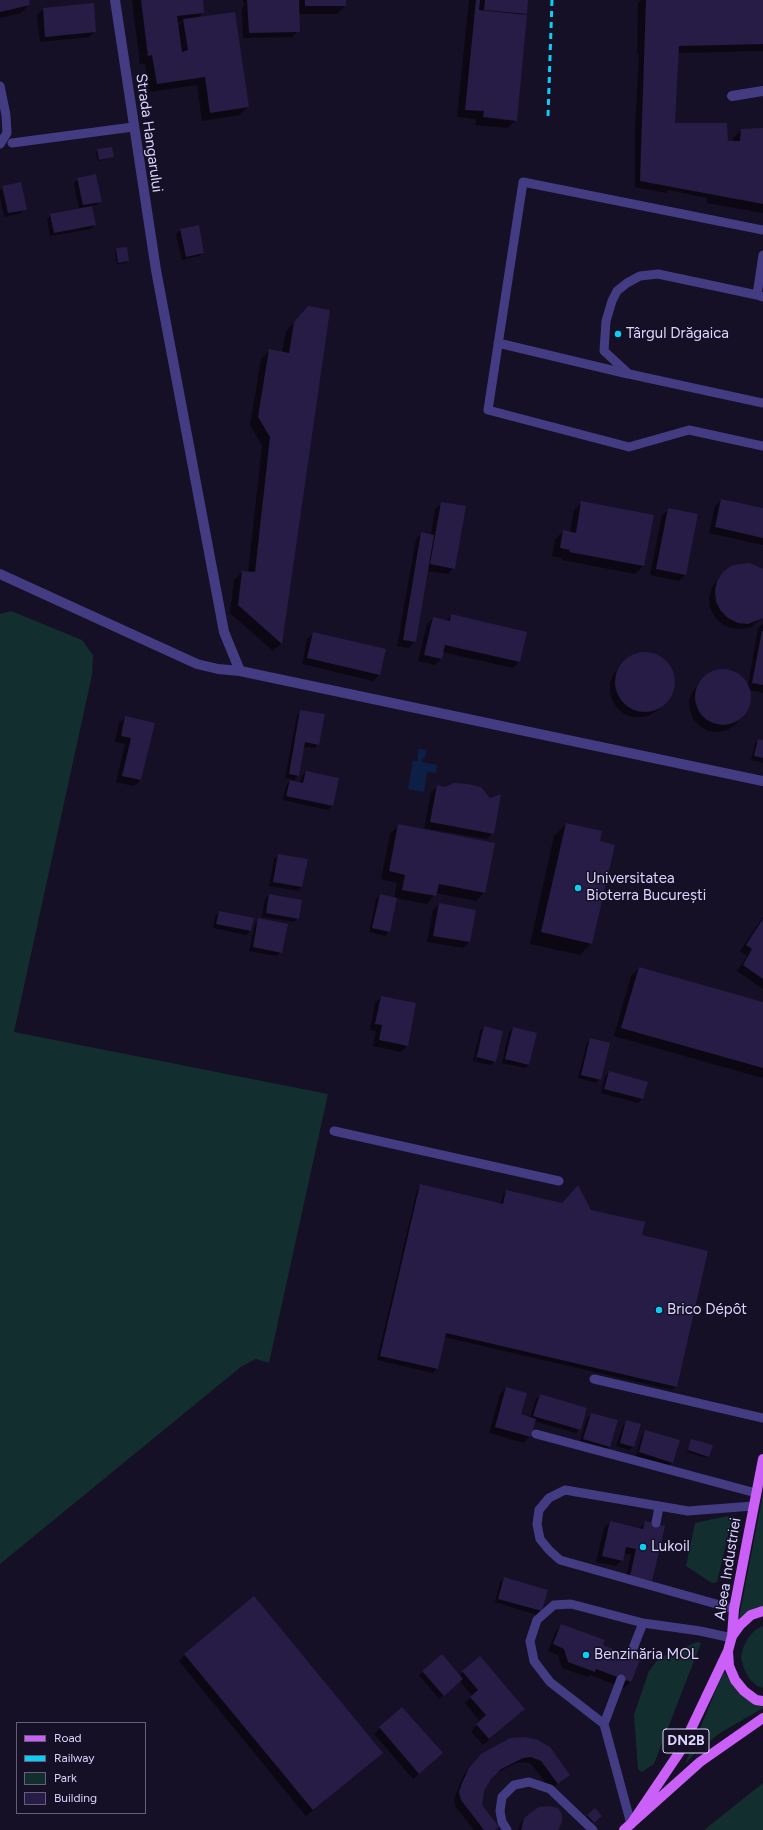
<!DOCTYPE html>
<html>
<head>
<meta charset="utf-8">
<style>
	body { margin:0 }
	#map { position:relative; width:763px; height:1830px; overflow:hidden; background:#151025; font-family:Figtree,sans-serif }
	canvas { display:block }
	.legend { position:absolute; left:16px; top:1722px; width:130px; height:92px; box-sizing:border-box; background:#151025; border:1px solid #655f7c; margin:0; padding:5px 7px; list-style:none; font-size:12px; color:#dcd5fe }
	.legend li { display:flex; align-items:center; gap:8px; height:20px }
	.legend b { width:20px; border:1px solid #655f7c }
</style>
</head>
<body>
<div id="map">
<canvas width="763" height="1830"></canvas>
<ul class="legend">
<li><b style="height:5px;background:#cb60f9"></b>Road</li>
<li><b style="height:5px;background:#09cef6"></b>Railway</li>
<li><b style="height:11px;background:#132e2f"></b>Park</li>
<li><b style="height:11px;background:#271c45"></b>Building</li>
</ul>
</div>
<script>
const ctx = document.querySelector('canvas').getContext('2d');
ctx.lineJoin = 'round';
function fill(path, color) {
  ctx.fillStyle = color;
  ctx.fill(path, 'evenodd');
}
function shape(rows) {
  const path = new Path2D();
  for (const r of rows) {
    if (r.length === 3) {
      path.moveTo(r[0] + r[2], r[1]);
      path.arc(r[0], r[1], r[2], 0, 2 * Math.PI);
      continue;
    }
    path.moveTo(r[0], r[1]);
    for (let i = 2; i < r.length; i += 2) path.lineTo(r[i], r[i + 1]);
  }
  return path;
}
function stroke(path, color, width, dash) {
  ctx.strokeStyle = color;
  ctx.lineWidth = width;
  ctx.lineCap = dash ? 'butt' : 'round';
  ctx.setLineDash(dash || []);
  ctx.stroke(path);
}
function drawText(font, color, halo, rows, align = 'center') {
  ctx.font = font + ' Figtree,sans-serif';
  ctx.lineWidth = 3;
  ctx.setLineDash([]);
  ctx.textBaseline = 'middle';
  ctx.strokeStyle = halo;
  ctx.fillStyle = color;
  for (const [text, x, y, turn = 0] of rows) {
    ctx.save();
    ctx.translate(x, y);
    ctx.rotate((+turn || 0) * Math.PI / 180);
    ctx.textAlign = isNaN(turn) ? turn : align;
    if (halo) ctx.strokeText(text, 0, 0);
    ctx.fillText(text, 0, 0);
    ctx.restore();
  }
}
fill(shape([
	[11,611,82,640,93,655,92,675,14,1032,328,1094,269,1363,256,1359,242,1366,0,1564,0,614],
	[763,1493,763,1607,749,1611,739,1618],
	[727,1516,732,1519,717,1582,712,1583,686,1566,695,1523],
	[763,1626,763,1688,757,1686,749,1678,744,1669,741,1658,743,1648,748,1638,755,1630],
	[697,1642,701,1643,654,1764,642,1772,638,1769,634,1715,649,1671,659,1658],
	[724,1671,730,1681,741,1695,751,1702,763,1705,763,1708,720,1733,698,1750,685,1764],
	[763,1783,763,1830,704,1830]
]), '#132e2f');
fill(shape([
	[418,749,426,750,427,753,424,758,423,758,422,762,437,765,436,773,427,772,424,792,408,789,413,761,418,761]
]), '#0e1f46');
fill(shape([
	[0,0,28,0,29,5,21,13,0,18],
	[132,0,202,0,203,12,198,18,248,107,240,115,202,121,197,85,149,92,145,63,140,64],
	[177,22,182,22,178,26],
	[243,0,345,0,345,6,337,14,298,14,298,31,292,37,243,38,242,8,244,5],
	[469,0,527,0,526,13,523,16,516,120,507,128,475,125,476,119,457,117],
	[641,0,763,0,763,51,677,53,674,124,733,142,733,138,741,130,763,129,763,213,707,203,707,198,668,190,666,193,635,187,635,128,639,54,637,54,638,3],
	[93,4,95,31,89,37,40,42,37,15,43,9],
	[98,150,113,157,98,161,96,152],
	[78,179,101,201,97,205,91,206,95,225,91,229,50,236,47,219,51,215,79,210,74,183],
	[3,187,25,209,21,213,4,217,0,197,0,190],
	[180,230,203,253,199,256,182,260,176,234],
	[117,249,128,261,126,263,117,264,115,250],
	[329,310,281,644,273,651,230,613,234,580,242,572,248,573,262,446,250,425,261,359,270,350,282,353,286,331,300,316],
	[721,500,763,509,763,545,709,533,715,506],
	[582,502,643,566,635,574,562,560,562,558,552,556,555,540,563,531,570,533,574,510],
	[442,503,454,568,448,574,427,571,415,641,409,648,397,646,416,539,422,533,431,535,435,509],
	[669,509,685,575,679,581,650,575,662,515],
	[763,570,763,617,751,627,741,629,731,628,722,624,715,617,710,608,709,598,712,588,717,580,724,573],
	[451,615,526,632,519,662,513,668,442,652,441,659,435,665,418,661,427,624,433,618,446,621],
	[763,624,763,693,749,690,750,703,747,711,735,725,727,730,718,732,708,731,700,726,693,719,690,711,689,701,692,692,704,678,711,672,719,670,728,670,743,679,748,685,758,628],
	[314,633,385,650,379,675,373,681,302,664,307,639],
	[645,653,655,654,664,659,670,667,674,676,674,686,671,696,658,710,650,715,642,717,632,717,624,714,617,708,612,700,610,691,610,682,614,673,627,660,635,654],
	[301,711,318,745,314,748,303,747,298,776,293,781,300,783,302,776,306,772,332,806,328,810,283,800,286,785,292,779,285,778,297,715],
	[126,717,153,723,141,780,134,786,116,782,125,744,115,742,119,723],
	[758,740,763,741,763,763,751,760,755,744],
	[438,786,493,833,487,839,424,828,431,793],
	[566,824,592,943,580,955,530,944,554,836],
	[398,826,484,893,476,901,436,893,427,904,396,898,389,932,385,936,369,932,376,899,380,895,394,898,397,883,381,879,390,834],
	[278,855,302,887,298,891,269,886,274,859],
	[269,895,298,918,294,922,262,917,265,899],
	[439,904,469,942,463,948,427,942,433,910],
	[219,912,253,919,250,931,246,935,213,928,215,916],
	[763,917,763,989,737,971,747,956,740,951],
	[259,920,281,952,277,956,249,951,255,924],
	[639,968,763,1003,763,1077,762,1078,614,1036,631,976],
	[381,997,407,1046,401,1052,373,1046,376,1031,370,1030,375,1003],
	[484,1027,495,1061,491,1065,476,1062,484,1031,482,1031,475,1062,473,1061,480,1031],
	[513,1028,529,1065,525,1068,502,1063,509,1032],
	[591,1039,600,1079,596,1083,578,1078,587,1043],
	[609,1072,646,1082,642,1099,638,1103,601,1093,605,1076],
	[421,1186,501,1204,503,1195,507,1191,591,1211,641,1236,676,1386,672,1390,444,1337,437,1369,433,1373,377,1360,417,1190],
	[506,1388,520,1415,530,1418,536,1399,540,1395,580,1429,576,1433,534,1421,530,1436,524,1443,489,1433,500,1394],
	[591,1414,609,1446,605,1450,580,1442,587,1418],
	[627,1421,633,1447,629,1450,616,1446,623,1425],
	[646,1431,672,1462,668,1466,636,1456,642,1435],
	[692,1440,708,1456,707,1458,687,1452],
	[610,1522,640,1528,646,1522,651,1580,645,1587,625,1582,631,1555,623,1553,622,1560,616,1566,596,1562,604,1528],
	[504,1578,541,1611,537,1615,495,1602,500,1582],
	[562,1625,602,1646,638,1660,630,1682,624,1688,590,1675,588,1677,562,1668,558,1655,548,1651,556,1631],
	[185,1655,375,1759,306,1816,179,1661],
	[423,1672,459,1676,463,1672,524,1709,483,1745,471,1731,480,1722,465,1703,472,1696,460,1681,439,1699,419,1675],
	[380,1728,436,1759,413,1779,374,1734],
	[511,1739,568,1775,551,1789,531,1764,524,1762,516,1763,504,1769,494,1775,483,1790,481,1805,498,1827,495,1830,474,1830,455,1806,454,1799,463,1776,481,1755],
	[595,1810,600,1816,592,1823,586,1817],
	[525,1818,556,1830,518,1830,521,1823]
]), '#0007');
fill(shape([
	[0,0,29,0,30,5,0,12],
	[141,0,203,0,204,13,177,16,182,52,188,50,183,19,235,12,249,107,210,113,205,77,157,84,152,55,148,56],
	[247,0,299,0,300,32,249,33],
	[305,0,346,0,346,6,305,6],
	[476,0,480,0,479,10,527,15,517,121,483,117,484,111,465,110],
	[485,0,528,0,527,14,484,10],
	[646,0,763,0,763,44,679,46,675,123,727,123,728,141,740,141,741,129,763,128,763,204,640,181],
	[94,3,96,32,45,37,43,8],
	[112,147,114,157,99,160,97,149],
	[96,174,102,202,83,205,77,178],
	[21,182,27,210,8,213,2,186],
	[92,206,96,225,54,233,50,214],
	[199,225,204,253,186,257,180,229],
	[127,247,129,261,118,263,116,248],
	[308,306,330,310,282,644,238,605,242,571,255,572,270,437,258,417,269,349,289,353,294,322],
	[721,499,763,508,763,538,715,527],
	[581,501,654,515,644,566,569,552,570,550,560,548,563,530,576,533],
	[441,502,466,506,455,569,430,564],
	[668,508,698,514,686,575,656,569],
	[421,532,434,535,416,642,403,640],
	[750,563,763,569,763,618,748,624,738,623,728,618,721,611,716,602,715,591,717,581,723,572,731,566,740,564],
	[451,614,527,632,520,662,445,645,442,659,424,655,433,617,450,621],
	[762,631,763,631,763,685,752,683],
	[313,632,386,649,380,675,307,658],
	[645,682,30],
	[723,697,28],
	[300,710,325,714,319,745,305,742,299,776,289,774],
	[125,716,155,723,141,780,122,776,131,738,121,736],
	[758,739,763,740,763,758,754,756],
	[306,771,339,778,333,806,286,796,290,780,303,783],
	[454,783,468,784,481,787,490,798,501,794,494,834,430,822,437,785,445,787],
	[566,823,602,831,600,841,615,845,592,944,541,932],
	[398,824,495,843,485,893,439,884,436,896,402,890,405,875,389,871],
	[278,854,308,859,302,887,273,882],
	[269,894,302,900,299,919,266,913],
	[380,894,397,898,390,932,372,928],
	[439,903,476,910,470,942,433,936],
	[219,911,254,918,251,931,216,924],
	[258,918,288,924,282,953,253,947],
	[763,919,763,979,743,965,752,949,746,945],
	[639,967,763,1002,763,1068,621,1028],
	[381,996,416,1003,408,1046,379,1040,382,1025,375,1024],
	[484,1026,503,1031,496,1062,477,1057],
	[513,1027,537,1033,529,1065,505,1059],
	[590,1038,610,1043,601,1080,581,1075],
	[609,1071,648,1082,643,1099,604,1089],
	[420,1184,503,1204,506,1190,562,1203,578,1185,591,1210,645,1222,642,1235,708,1251,677,1387,446,1333,438,1369,380,1356],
	[506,1387,527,1393,521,1414,536,1419,531,1437,495,1427],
	[540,1394,587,1408,581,1430,533,1416],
	[591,1413,618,1420,610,1447,583,1439],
	[626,1420,641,1424,634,1447,620,1443],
	[645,1430,680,1440,673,1463,639,1452],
	[691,1439,713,1445,709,1457,688,1450],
	[610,1521,643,1529,645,1521,665,1526,652,1581,630,1576,636,1549,626,1547,623,1561,602,1556],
	[504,1577,548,1590,542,1611,498,1599],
	[254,1596,383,1753,313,1810,184,1654],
	[561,1624,605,1640,603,1645,640,1660,631,1682,596,1669,595,1672,568,1662,564,1649,553,1644],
	[442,1654,463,1679,444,1696,422,1671],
	[480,1656,525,1709,489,1739,476,1724,486,1715,470,1697,478,1690,462,1671],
	[402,1707,443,1753,419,1774,379,1727],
	[525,1737,538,1740,550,1747,570,1775,558,1784,541,1761,531,1757,523,1758,501,1769,491,1779,484,1791,482,1805,499,1827,495,1830,484,1830,461,1800,459,1792,462,1783,469,1768,481,1754,510,1738],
	[549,1806,558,1808,562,1814,562,1822,558,1830,521,1830,524,1818,533,1811,539,1807],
	[595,1808,602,1816,594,1823,587,1815]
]), '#271c45');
stroke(shape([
	[0,86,6,115,7,133,0,144],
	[12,143,133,127],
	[763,230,523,182,488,410,629,447,689,430,763,446],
	[757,295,658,274,640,276,627,283,617,291,612,301,606,321,604,351,629,374,763,403],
	[763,297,757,295,763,255],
	[498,343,628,374],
	[334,1131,559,1181],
	[594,1379,763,1418],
	[536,1434,756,1493],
	[656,1523,659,1507],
	[734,1609,560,1560,549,1550,540,1539,537,1524,539,1510,549,1498,565,1490,688,1511,753,1506],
	[630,1656,643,1623,700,1631,732,1638],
	[621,1679,604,1724,631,1824],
	[604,1724,550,1682,534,1661,530,1641,537,1620,554,1605,571,1604,643,1623],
	[507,1830,502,1822,500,1811,502,1797,514,1785,529,1782,550,1789,593,1830]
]), '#443c82', 9);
stroke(shape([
	[115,0,156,270,224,632,240,671],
	[732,96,763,91],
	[0,574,197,664,218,669,240,671,763,781]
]), '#443c82', 10);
stroke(shape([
	[763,1611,751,1615,740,1625,732,1636,728,1651,729,1666,735,1680,744,1691,756,1700,763,1701],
	[732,1636,734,1609,763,1459],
	[631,1824,681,1750,728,1651],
	[624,1830,700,1762,763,1718]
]), '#cb60f9', 10);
stroke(shape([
	[548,116,552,0]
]), '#09cef6', 3, [6, 5]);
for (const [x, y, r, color] of [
	[618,334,4,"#09cef6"],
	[578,888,4,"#09cef6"],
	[659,1310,4,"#09cef6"],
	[643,1547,4,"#09cef6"],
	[586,1655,4,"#09cef6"]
]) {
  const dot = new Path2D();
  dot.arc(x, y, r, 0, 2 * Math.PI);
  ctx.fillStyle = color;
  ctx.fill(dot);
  stroke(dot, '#151025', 1.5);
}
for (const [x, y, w] of [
	[686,1741,46]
]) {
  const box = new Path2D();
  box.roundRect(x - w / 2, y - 12, w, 24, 3);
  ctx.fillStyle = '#151025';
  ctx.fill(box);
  stroke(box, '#dcd5fe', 1);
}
drawText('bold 14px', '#dcd5fe', null, [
	["DN2B",686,1741]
]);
drawText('15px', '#dcd5fe', '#151025', [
	["Strada Hangarului",149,133,82],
	["Aleea Industriei",728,1569,-81]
]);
drawText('15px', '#dcd5fe', '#151025', [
	["Târgul Drăgaica",626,334],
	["Universitatea",586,879],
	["Bioterra București",586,896],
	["Brico Dépôt",667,1310],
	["Lukoil",651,1547],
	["Benzinăria MOL",594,1655]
], 'left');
</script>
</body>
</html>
